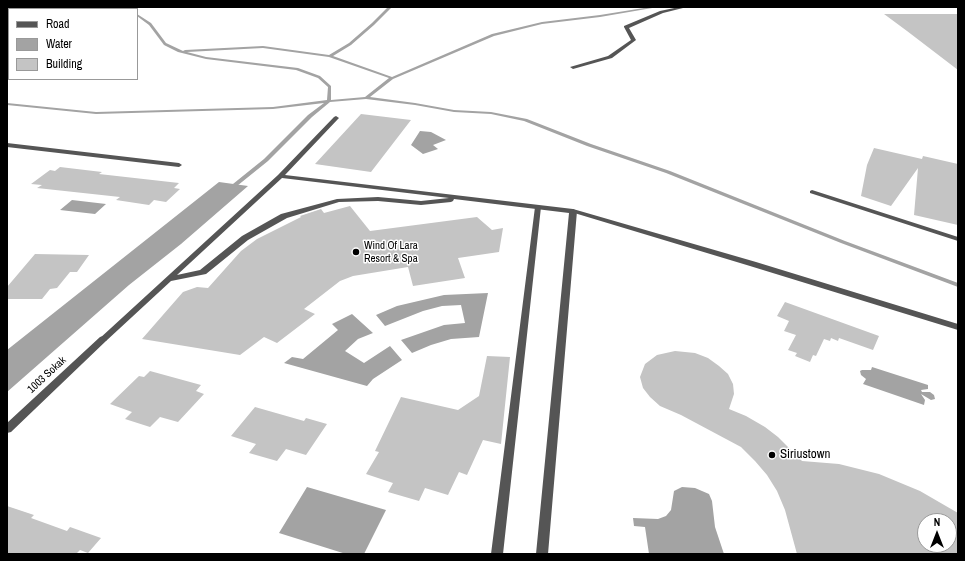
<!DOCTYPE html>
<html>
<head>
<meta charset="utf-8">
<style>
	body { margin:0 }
	#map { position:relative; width:965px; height:561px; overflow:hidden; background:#fff; font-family:"Archivo Narrow",sans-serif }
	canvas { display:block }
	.frame { position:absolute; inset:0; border:8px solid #000; pointer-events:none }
	.legend { position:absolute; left:8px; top:8px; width:130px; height:72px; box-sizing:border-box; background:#fff; border:1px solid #999; margin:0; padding:5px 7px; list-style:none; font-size:12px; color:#000 }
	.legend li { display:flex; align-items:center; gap:8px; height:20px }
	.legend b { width:20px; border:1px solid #999 }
	.north { position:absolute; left:917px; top:513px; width:40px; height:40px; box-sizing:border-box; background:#fff; border:1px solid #999; border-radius:50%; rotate:0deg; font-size:11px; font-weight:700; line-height:16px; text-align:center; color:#000 }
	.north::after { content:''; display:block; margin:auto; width:14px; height:18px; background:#000; clip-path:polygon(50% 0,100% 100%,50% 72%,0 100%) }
</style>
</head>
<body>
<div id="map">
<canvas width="965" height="561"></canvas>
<div class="frame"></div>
<ul class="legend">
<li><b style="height:5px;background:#555"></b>Road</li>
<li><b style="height:11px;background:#a3a3a3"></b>Water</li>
<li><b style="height:11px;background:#c4c4c4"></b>Building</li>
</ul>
<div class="north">N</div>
</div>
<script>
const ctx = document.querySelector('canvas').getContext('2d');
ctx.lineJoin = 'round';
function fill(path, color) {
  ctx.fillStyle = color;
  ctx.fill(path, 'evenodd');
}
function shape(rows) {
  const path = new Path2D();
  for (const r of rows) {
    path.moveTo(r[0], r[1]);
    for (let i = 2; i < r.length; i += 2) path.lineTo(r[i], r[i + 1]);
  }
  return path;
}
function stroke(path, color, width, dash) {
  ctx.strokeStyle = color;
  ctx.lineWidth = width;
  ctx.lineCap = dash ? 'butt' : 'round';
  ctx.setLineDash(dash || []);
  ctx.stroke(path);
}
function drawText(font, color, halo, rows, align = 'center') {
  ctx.font = font + ' "Archivo Narrow",sans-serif';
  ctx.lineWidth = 3;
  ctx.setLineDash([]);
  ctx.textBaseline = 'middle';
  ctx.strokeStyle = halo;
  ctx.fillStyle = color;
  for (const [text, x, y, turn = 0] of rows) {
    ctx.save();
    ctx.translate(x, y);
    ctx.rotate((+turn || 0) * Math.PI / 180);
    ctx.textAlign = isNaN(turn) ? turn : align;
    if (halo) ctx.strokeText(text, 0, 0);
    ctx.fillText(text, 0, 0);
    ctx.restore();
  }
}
fill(shape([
	[420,131,431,132,446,140,433,145,438,149,423,154,411,145],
	[219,182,248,186,181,244,129,285,7,392,7,350],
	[72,200,106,204,95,214,60,210],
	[488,293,479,337,451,339,431,345,412,353,401,340,444,325,465,323,461,305,442,306,423,311,385,326,376,315,397,306,444,295],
	[352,314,373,333,358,339,345,351,364,363,390,346,402,360,373,379,367,386,284,363,292,357,303,359,338,330,332,324],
	[872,367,928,385,928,389,921,390,922,392,930,392,934,395,935,399,931,400,921,394,925,400,924,405,863,384,866,379,861,375,860,371,862,370,871,370],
	[307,487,386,510,364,554,346,554,279,533],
	[682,487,695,488,709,494,712,501,715,527,724,554,649,554,645,527,634,526,633,518,658,519,666,516,671,510,674,491]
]), '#a3a3a3');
fill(shape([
	[123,7,127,7,130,9,126,9,123,7],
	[388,7,392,7,374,25,351,45,333,56,392,77,492,34,542,22,600,15,650,7,658,7,600,17,542,24,494,36,393,79,370,97,415,103,454,110,491,112,527,119,591,144,670,171,845,241,958,283,958,287,841,243,666,173,587,146,524,121,491,114,454,112,415,105,366,99,330,102,312,117,268,161,232,190,230,191,228,190,228,188,264,159,308,115,324,103,273,109,96,114,7,105,7,103,96,112,273,107,327,100,328,87,318,78,296,70,206,59,178,52,164,45,149,25,137,16,137,14,151,23,166,43,183,51,185,50,263,46,329,55,349,43,372,23,388,7],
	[263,48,329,57,389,78,365,97,331,100,331,86,320,76,298,68,206,57,187,52,263,48]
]), '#a3a3a3');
fill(shape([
	[884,14,958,14,958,70,907,31],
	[361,114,411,120,371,172,315,164],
	[874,148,922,159,923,156,958,164,958,225,914,215,918,168,891,206,861,196,867,165],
	[60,167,102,172,99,174,179,183,174,188,180,189,166,202,154,200,149,205,116,200,120,197,37,188,42,185,31,184,50,170,55,171],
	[350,206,370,231,477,217,492,230,503,228,499,252,458,258,465,278,413,286,408,267,353,276,340,281,304,309,315,314,277,343,264,337,240,355,142,339,183,292,197,287,208,288,241,251,257,239,301,217,300,216,321,209,324,213],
	[35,254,89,255,77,272,70,272,57,288,50,289,42,299,7,299,7,287],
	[785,302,879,336,873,350,839,338,838,341,831,338,830,341,824,339,816,356,813,355,810,362,795,356,797,353,788,350,796,335,784,331,789,321,777,316],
	[675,351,695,353,708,358,719,366,728,374,733,384,734,394,729,409,746,416,765,427,778,437,802,461,839,464,879,474,920,491,958,513,958,554,797,554,785,510,777,491,767,475,755,461,741,447,681,415,660,406,650,397,643,388,640,377,645,364,657,355],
	[925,521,949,521,949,545,925,545],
	[487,356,510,357,501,444,483,440,467,475,459,472,448,495,425,488,419,501,388,492,393,483,366,474,379,452,375,451,401,397,458,410,479,396],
	[150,371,201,385,196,391,204,394,178,422,160,417,150,427,125,419,132,412,110,404,139,376,144,377],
	[255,407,304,421,306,418,327,424,306,455,286,449,277,461,249,453,256,444,231,436],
	[7,506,34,515,31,518,67,531,70,527,101,538,88,553,80,550,76,554,7,554]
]), '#c4c4c4');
fill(shape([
	[336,116,339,118,338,119,285,175,573,209,577,211,548,554,536,554,569,213,454,199,453,201,451,202,421,205,378,201,339,202,287,218,248,240,206,274,171,281,106,341,100,341,99,339,278,175,334,117,336,116],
	[282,178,449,198,421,201,378,197,337,199,281,214,242,236,200,270,177,275,282,178]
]), '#555');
fill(shape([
	[679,7,687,7,663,13,629,28,636,40,612,58,573,69,570,67,608,56,631,40,624,27,624,26,660,11,679,7],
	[7,143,179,163,182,165,179,167,7,147,7,143],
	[812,190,958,237,958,241,810,193,810,191,812,190],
	[538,205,541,207,503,554,491,554,535,207,538,205],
	[573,209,756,262,958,324,958,330,750,266,571,212,569,211,573,209],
	[103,336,106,337,107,339,106,341,11,432,7,433,7,423,100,337,103,336]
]), '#555');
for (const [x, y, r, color] of [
	[356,252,4,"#000"],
	[772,455,4,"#000"]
]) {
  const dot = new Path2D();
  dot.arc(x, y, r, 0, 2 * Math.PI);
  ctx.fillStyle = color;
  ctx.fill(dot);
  stroke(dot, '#fff', 1.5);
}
drawText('11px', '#000', '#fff', [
	["Wind Of Lara",364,246],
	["Resort & Spa",364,259]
], 'left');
drawText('11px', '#000', '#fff', [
	["1003 Sokak",47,375,-43]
]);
drawText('13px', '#000', '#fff', [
	["Siriustown",780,455]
], 'left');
</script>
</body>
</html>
